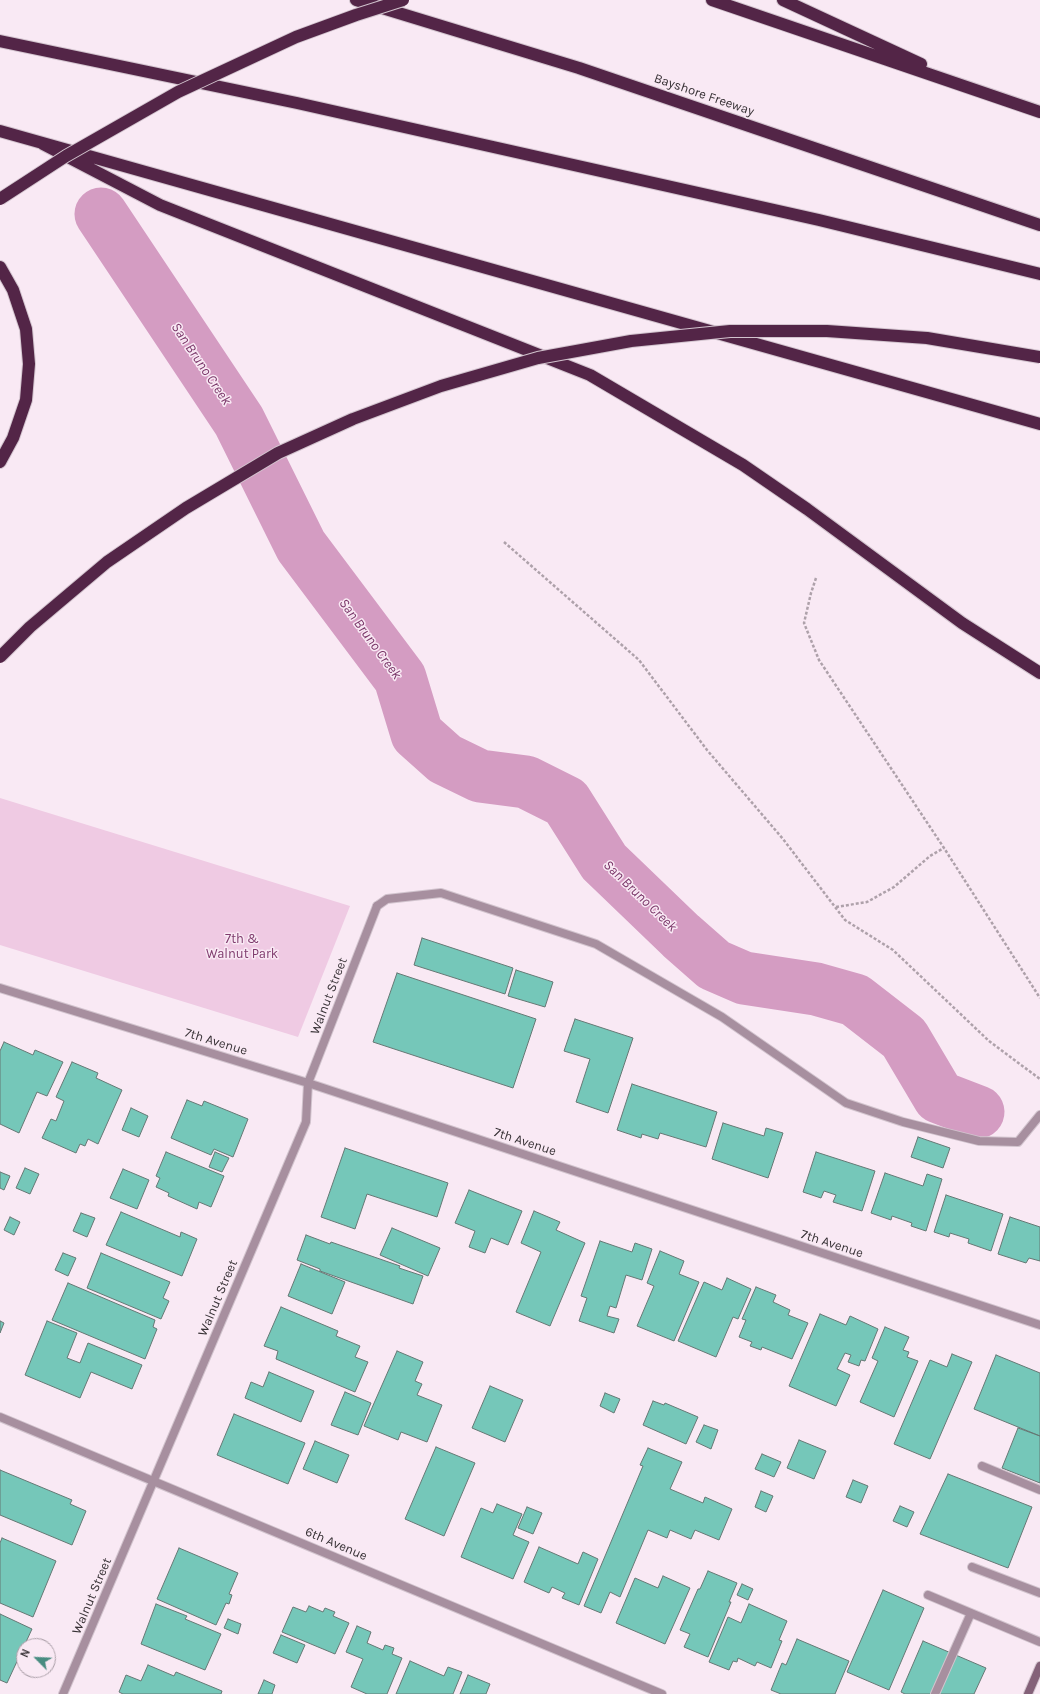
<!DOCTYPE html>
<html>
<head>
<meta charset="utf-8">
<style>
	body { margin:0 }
	#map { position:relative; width:1040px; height:1694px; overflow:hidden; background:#f9e9f4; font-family:Karla,sans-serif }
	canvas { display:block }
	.north { position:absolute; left:16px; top:1638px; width:40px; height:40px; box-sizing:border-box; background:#f9e9f4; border:1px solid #ab9fa8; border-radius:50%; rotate:294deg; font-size:11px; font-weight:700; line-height:16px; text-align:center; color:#373135 }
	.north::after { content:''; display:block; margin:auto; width:14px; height:18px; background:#488c81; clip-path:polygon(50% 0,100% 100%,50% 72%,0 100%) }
</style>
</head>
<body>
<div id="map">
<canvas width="1040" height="1694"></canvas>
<div class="north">N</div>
</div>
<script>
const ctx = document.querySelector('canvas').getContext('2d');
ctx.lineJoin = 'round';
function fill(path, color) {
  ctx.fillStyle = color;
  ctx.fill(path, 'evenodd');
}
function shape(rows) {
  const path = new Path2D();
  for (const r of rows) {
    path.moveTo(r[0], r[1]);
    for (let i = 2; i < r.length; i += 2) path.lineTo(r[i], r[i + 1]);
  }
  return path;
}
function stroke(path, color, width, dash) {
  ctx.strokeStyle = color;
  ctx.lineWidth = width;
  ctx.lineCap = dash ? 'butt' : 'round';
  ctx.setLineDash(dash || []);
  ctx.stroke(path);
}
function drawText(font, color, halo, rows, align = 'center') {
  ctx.font = font + ' Karla,sans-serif';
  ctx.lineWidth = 3;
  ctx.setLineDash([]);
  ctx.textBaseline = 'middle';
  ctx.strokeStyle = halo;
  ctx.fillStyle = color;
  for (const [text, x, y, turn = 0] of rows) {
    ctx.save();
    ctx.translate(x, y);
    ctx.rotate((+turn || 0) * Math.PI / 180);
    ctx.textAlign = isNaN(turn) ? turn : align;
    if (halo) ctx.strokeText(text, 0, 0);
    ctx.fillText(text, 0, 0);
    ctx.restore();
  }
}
fill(shape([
	[0,798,350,906,298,1037,0,945]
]), '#efcae3');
stroke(shape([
	[101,214,239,421,301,546,400,678,417,734,445,759,480,776,526,782,566,802,604,862,681,936,714,965,744,978,816,989,855,1000,904,1038,939,1097,978,1112]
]), '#d49cc2', 53);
const building = shape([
	[422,938,513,968,505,994,414,965,422,938],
	[516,970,553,982,545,1007,508,996,516,970],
	[397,973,536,1019,513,1088,373,1042,397,973],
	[575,1019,633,1038,608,1113,576,1102,590,1059,564,1051,575,1019],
	[4,1042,33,1055,35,1050,63,1062,47,1096,37,1092,19,1133,0,1124,0,1051,4,1042],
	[72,1062,98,1073,96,1078,122,1090,98,1144,88,1139,85,1146,80,1144,76,1153,42,1138,51,1119,56,1121,64,1101,56,1097,72,1062],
	[632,1084,717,1112,706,1147,660,1133,658,1139,642,1134,641,1138,617,1130,632,1084],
	[187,1100,202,1106,204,1101,248,1119,233,1157,214,1149,211,1155,171,1138,187,1100],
	[131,1108,148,1116,139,1137,122,1130,131,1108],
	[723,1123,764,1136,766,1128,783,1133,768,1178,712,1159,723,1123],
	[918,1137,950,1148,943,1168,911,1157,918,1137],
	[345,1148,448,1183,437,1217,367,1194,355,1229,321,1217,345,1148],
	[166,1152,224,1176,211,1207,199,1202,197,1209,168,1196,169,1193,156,1187,160,1178,156,1176,166,1152],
	[215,1152,229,1158,222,1172,209,1167,215,1152],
	[816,1152,875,1171,862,1211,833,1202,836,1195,824,1191,821,1198,803,1192,816,1152],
	[25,1168,39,1174,30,1194,16,1188,25,1168],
	[123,1169,149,1180,137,1209,110,1198,123,1169],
	[0,1172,10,1176,4,1190,0,1188,0,1172],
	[885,1173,923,1186,927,1174,942,1179,926,1231,911,1226,912,1223,892,1216,891,1220,871,1213,885,1173],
	[469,1190,522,1211,508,1245,491,1238,485,1253,469,1247,475,1231,455,1223,469,1190],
	[946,1195,1003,1214,991,1251,968,1243,969,1239,950,1233,949,1237,934,1232,946,1195],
	[534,1211,560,1222,556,1230,585,1243,550,1326,516,1312,541,1252,521,1243,534,1211],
	[121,1212,180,1237,181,1232,197,1239,182,1276,106,1245,121,1212],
	[81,1213,95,1218,87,1237,73,1231,81,1213],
	[10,1217,20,1222,14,1235,4,1230,10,1217],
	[1010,1217,1040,1227,1040,1261,1029,1258,1026,1263,998,1254,1010,1217],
	[392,1228,440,1248,428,1276,380,1255,392,1228],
	[306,1235,330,1244,331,1242,400,1266,399,1268,423,1276,413,1304,320,1271,320,1269,297,1260,306,1235],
	[600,1241,632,1252,635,1243,652,1249,642,1280,626,1275,616,1308,610,1306,607,1316,619,1319,614,1333,579,1321,587,1298,581,1296,600,1241],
	[660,1251,684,1261,679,1274,699,1282,674,1341,637,1326,654,1286,647,1283,660,1251],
	[63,1253,76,1258,68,1276,55,1270,63,1253],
	[101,1253,170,1282,163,1298,169,1301,161,1319,87,1288,101,1253],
	[301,1264,345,1282,332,1314,288,1296,301,1264],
	[727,1278,751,1289,738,1319,733,1317,716,1357,678,1341,704,1282,722,1290,727,1278],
	[68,1283,155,1320,153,1327,157,1329,145,1359,52,1320,68,1283],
	[756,1287,776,1295,773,1302,790,1310,788,1315,808,1323,792,1359,762,1347,761,1350,750,1346,752,1342,739,1337,746,1320,742,1319,756,1287],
	[281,1307,338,1331,336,1336,360,1346,355,1357,368,1362,355,1392,276,1359,278,1351,264,1346,281,1307],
	[820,1314,846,1325,850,1316,878,1329,865,1361,861,1360,859,1366,848,1362,851,1355,845,1353,837,1369,850,1375,836,1406,789,1386,820,1314],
	[0,1321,4,1323,0,1333,0,1321],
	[47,1321,77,1333,67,1358,80,1363,88,1343,142,1365,132,1389,91,1372,80,1398,25,1375,47,1321],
	[885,1327,909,1337,903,1350,909,1352,907,1357,918,1361,894,1417,860,1402,878,1361,872,1358,885,1327],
	[397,1351,423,1362,415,1381,422,1384,417,1395,442,1405,427,1442,401,1432,398,1440,364,1426,397,1351],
	[952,1354,972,1362,930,1459,894,1444,930,1360,947,1367,952,1354],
	[996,1355,1040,1373,1040,1436,974,1409,996,1355],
	[269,1372,314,1391,301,1422,245,1398,251,1382,263,1387,269,1372],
	[490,1386,523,1400,505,1442,472,1428,490,1386],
	[345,1392,371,1403,358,1435,331,1425,345,1392],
	[605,1393,620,1399,614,1413,600,1406,605,1393],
	[653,1401,664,1405,665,1403,698,1417,686,1444,643,1425,653,1401],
	[234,1414,305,1443,288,1484,217,1455,234,1414],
	[704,1425,718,1430,711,1449,696,1442,704,1425],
	[1018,1428,1040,1436,1040,1483,1002,1468,1018,1428],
	[799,1440,826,1451,814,1479,787,1468,799,1440],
	[315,1441,349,1455,337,1483,303,1469,315,1441],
	[436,1447,475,1463,444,1536,405,1519,436,1447],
	[648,1448,682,1462,670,1489,703,1503,705,1497,732,1509,719,1540,695,1530,691,1539,670,1530,667,1538,648,1530,620,1597,610,1592,601,1613,584,1606,643,1466,640,1465,648,1448],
	[762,1454,781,1462,774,1477,755,1469,762,1454],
	[0,1470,72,1500,70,1504,86,1511,72,1545,0,1515,0,1470],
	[948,1474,1032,1507,1008,1568,920,1534,948,1474],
	[853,1480,868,1486,861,1503,846,1497,853,1480],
	[761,1491,773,1496,766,1512,755,1507,761,1491],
	[497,1504,522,1514,513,1535,529,1542,513,1579,461,1557,481,1508,493,1513,497,1504],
	[900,1506,914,1512,907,1527,893,1521,900,1506],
	[527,1507,542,1513,533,1534,518,1528,527,1507],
	[2,1538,56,1561,33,1617,0,1603,0,1543,2,1538],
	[539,1547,578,1564,583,1552,598,1559,579,1605,562,1598,565,1593,552,1587,549,1593,524,1582,539,1547],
	[179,1548,238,1573,229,1594,232,1595,229,1604,226,1603,216,1625,157,1599,179,1548],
	[708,1571,737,1583,729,1602,731,1602,708,1657,684,1647,690,1634,680,1630,698,1589,700,1589,708,1571],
	[663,1576,690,1588,665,1644,616,1623,635,1578,658,1588,663,1576],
	[742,1584,753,1589,748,1600,737,1595,742,1584],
	[883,1590,924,1608,889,1690,847,1672,883,1590],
	[156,1604,187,1616,185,1619,221,1634,205,1670,141,1644,156,1604],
	[749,1604,787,1621,779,1640,782,1641,771,1668,757,1662,755,1666,738,1658,737,1662,733,1661,729,1670,709,1662,728,1617,741,1623,749,1604],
	[309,1606,323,1612,325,1608,335,1612,333,1616,349,1623,335,1654,282,1632,293,1607,306,1612,309,1606],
	[0,1614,32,1629,7,1683,0,1680,0,1614],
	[228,1619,241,1624,238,1634,224,1628,228,1619],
	[357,1626,371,1632,367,1643,383,1650,385,1645,394,1648,392,1654,402,1658,387,1694,367,1694,351,1687,363,1659,346,1652,357,1626],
	[281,1635,305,1645,297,1663,273,1653,281,1635],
	[797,1639,849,1661,835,1694,781,1694,771,1690,782,1663,786,1665,797,1639],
	[923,1641,986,1668,974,1694,905,1694,901,1692,923,1641],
	[410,1661,444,1676,448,1667,462,1672,453,1694,396,1694,410,1661],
	[148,1665,174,1676,176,1672,222,1691,221,1694,123,1694,119,1692,126,1675,141,1681,148,1665],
	[468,1675,490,1684,486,1694,460,1694,468,1675],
	[264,1680,275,1685,272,1694,258,1694,264,1680]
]);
fill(building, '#75c7b9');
stroke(building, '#657874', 1);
const lane = shape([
	[377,906,387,899,441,893,596,944,722,1017,846,1103,903,1122,979,1141,1018,1142,1040,1115],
	[982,1466,1040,1490],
	[972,1567,1040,1593],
	[928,1595,1040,1642],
	[935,1694,971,1613]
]);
const street = shape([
	[0,988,308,1083,1040,1325],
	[0,1417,662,1694],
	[63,1694,306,1122,308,1083,377,906]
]);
const secondary = shape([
	[1028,1694,1040,1666]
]);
const highway = shape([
	[356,0,579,68,1040,225],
	[712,0,1040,112],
	[783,0,921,64],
	[0,41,297,103,819,220,1040,274],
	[0,131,1040,424],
	[43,144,160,205,590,375,743,465,807,509,962,623,1040,673],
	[0,267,13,290,26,329,29,364,26,400,13,438,0,462]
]);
stroke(lane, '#d2c4ce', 10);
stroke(street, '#d2c4ce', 10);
stroke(secondary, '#d2c4ce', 10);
stroke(highway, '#d2c4ce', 14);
stroke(shape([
	[504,542,639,660,707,750,783,839,845,920,893,950,989,1041,1040,1079],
	[816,578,811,593,804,623,819,660,944,848,1040,998],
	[836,907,867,902,894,887,930,856,944,848]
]), '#aea1aa', 2.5, [3, 2]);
stroke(lane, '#a78f9f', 8);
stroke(street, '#a78f9f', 8);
stroke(secondary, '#846179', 8);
stroke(highway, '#532547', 12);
const highwayBridge = shape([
	[0,199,66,156,178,92,296,37,356,15,403,0],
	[0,657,30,627,107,562,186,508,278,453,353,419,441,386,538,358,631,341,730,331,827,331,927,338,1040,357]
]);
stroke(highwayBridge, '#d2c4ce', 14, []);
stroke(highwayBridge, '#532547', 12);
drawText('13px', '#373135', '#f9e9f4', [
	["Bayshore Freeway",704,95,19],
	["Walnut Street",329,996,-69],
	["7th Avenue",216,1042,17],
	["7th Avenue",525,1142,18],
	["7th Avenue",832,1244,18],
	["Walnut Street",218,1298,-67],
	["6th Avenue",336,1544,23],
	["Walnut Street",92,1596,-67]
]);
drawText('13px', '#7f3b6d', '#f9e9f4', [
	["7th &",242,939],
	["Walnut Park",242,954]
]);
drawText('italic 14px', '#7a3769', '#f9e9f4', [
	["San Bruno Creek",201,364,56],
	["San Bruno Creek",370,639,54],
	["San Bruno Creek",640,896,44]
]);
</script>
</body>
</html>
